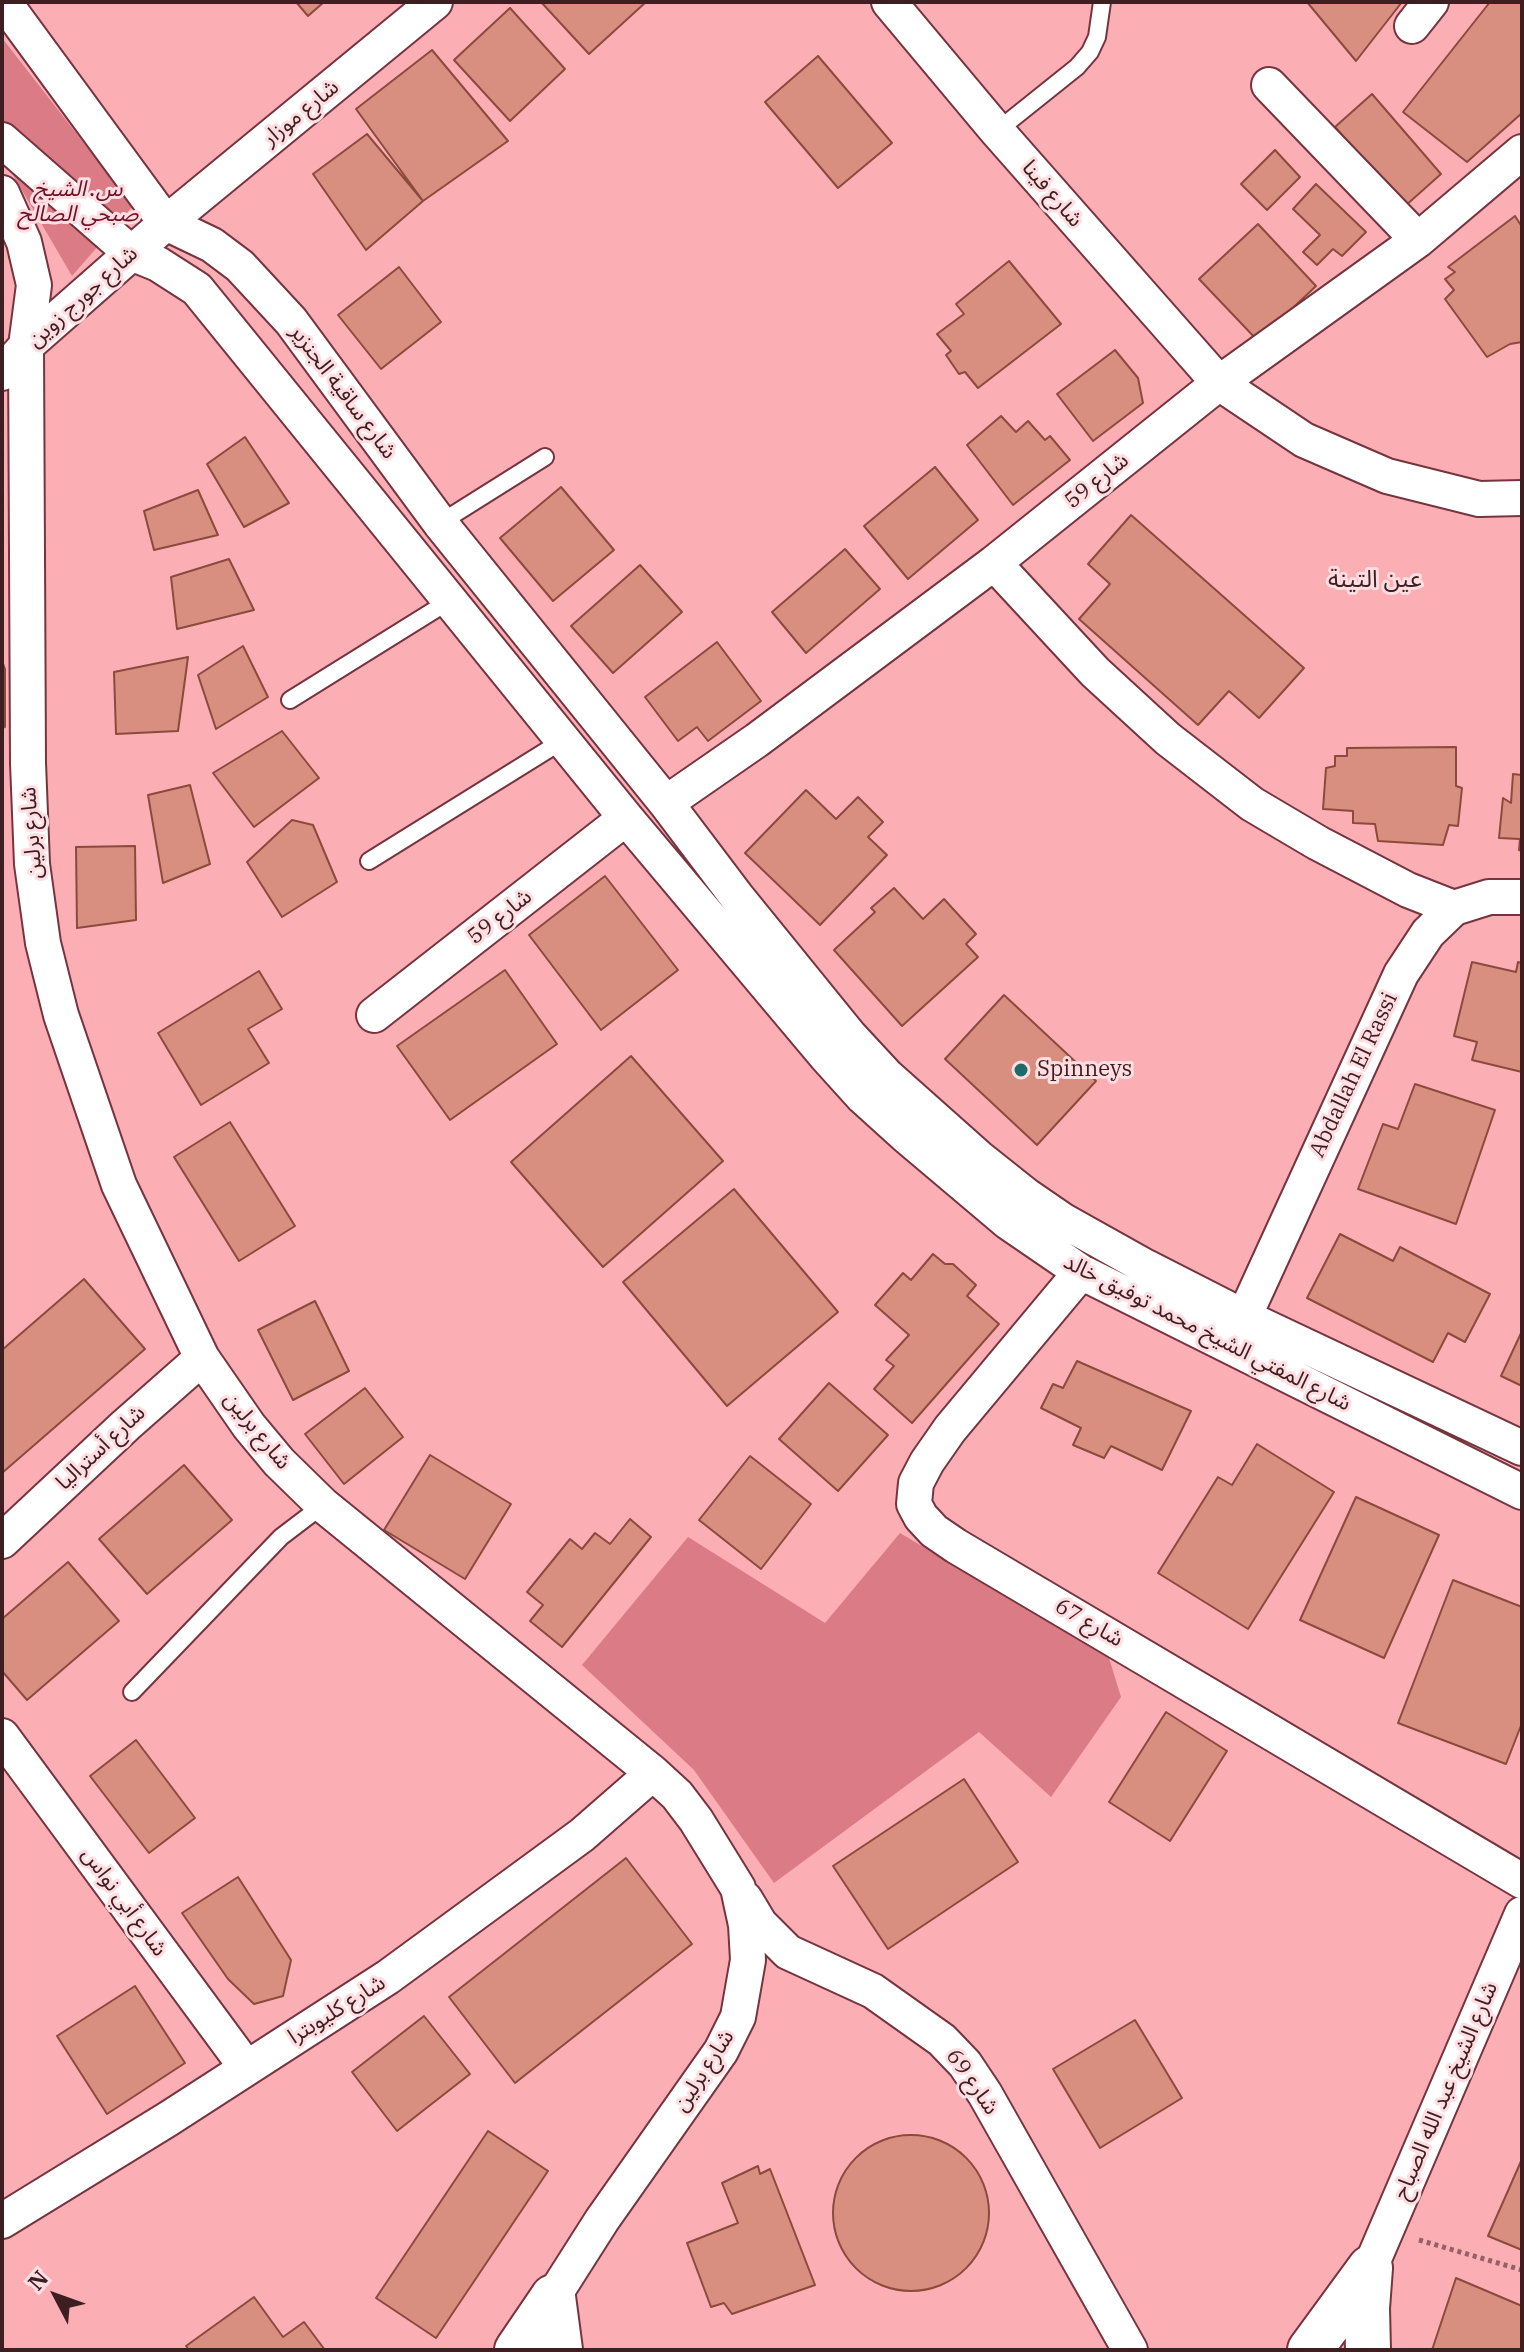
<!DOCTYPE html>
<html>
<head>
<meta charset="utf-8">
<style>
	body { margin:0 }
	#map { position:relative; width:1524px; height:2352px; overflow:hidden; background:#fcaeb5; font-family:"IBM Plex Serif",serif }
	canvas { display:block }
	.frame { position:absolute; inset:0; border:4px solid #3d1f22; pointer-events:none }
	.north { position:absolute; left:16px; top:2256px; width:80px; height:80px; -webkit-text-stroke:6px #ffdde0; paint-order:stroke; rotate:311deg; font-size:22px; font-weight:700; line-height:32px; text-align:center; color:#3d1f22 }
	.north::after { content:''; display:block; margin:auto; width:28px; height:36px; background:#3d1f22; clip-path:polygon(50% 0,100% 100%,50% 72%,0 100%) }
</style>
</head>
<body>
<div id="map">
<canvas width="1524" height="2352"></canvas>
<div class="frame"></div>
<div class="north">N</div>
</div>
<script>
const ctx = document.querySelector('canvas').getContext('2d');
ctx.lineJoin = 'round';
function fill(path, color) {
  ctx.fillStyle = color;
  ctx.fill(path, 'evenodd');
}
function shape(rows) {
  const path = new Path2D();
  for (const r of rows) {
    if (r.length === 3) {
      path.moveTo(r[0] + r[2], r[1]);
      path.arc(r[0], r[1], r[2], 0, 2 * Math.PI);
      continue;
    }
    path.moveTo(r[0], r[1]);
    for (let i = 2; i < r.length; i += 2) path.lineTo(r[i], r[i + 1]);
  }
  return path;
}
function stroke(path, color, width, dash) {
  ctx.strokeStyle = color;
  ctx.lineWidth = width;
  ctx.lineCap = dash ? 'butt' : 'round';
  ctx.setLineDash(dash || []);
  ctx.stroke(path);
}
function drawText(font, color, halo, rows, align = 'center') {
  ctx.font = font + ' "IBM Plex Serif","Noto Sans Arabic",serif';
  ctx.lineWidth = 6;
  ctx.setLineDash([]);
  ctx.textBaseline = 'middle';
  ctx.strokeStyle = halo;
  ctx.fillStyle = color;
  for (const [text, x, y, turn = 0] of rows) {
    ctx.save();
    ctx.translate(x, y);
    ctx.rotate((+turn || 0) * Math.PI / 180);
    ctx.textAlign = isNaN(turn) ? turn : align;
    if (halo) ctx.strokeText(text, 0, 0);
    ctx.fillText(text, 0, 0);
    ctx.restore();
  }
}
fill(shape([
	[2,38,133,206,72,276,2,156],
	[900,1533,1109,1658,1121,1697,1051,1797,979,1732,774,1883,694,1770,582,1665,688,1537,825,1623]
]), '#da7b86');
const building = shape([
	[296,2,324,2,308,16,296,2],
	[541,2,646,2,589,54,541,2],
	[1307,2,1402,2,1356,61,1307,2],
	[1490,2,1522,2,1522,113,1467,162,1403,112,1490,2],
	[510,8,565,69,510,121,454,60,510,8],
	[432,50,508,141,423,201,356,109,432,50],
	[818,56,892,143,838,188,765,102,818,56],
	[1372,94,1441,174,1404,207,1335,127,1372,94],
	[367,134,423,201,366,250,313,174,367,134],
	[1275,150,1300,177,1267,210,1241,184,1275,150],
	[1316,184,1366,232,1342,256,1333,249,1317,265,1303,252,1320,235,1293,209,1316,184],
	[1515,216,1522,227,1522,342,1510,344,1487,357,1445,299,1454,290,1445,279,1455,272,1448,267,1515,216],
	[1258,224,1316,286,1258,341,1199,279,1258,224],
	[1009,261,1061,324,978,388,965,372,959,374,946,355,951,351,937,334,964,314,956,304,1009,261],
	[399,267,441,322,381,369,338,315,399,267],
	[1115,350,1138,378,1143,403,1093,441,1057,394,1115,350],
	[1001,416,1016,432,1028,421,1045,440,1050,436,1070,460,1013,505,967,445,1001,416],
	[245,437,289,503,244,527,207,464,245,437],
	[935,467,978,520,908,579,864,526,935,467],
	[561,487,614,550,553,601,500,538,561,487],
	[198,490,218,535,154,550,144,511,198,490],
	[1131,515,1304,668,1259,718,1229,691,1198,725,1079,619,1110,584,1088,564,1131,515],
	[845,549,880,589,806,653,772,612,845,549],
	[229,559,254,610,177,629,171,577,229,559],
	[640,565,682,612,613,673,571,626,640,565],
	[717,642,761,701,708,741,697,727,678,741,645,697,717,642],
	[243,646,268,697,216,729,198,675,243,646],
	[188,657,178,731,116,734,114,672,188,657],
	[2,661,5,669,5,727,2,728,2,661],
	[282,731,319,778,254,827,213,773,282,731],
	[1456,747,1456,786,1462,788,1458,826,1449,825,1443,845,1378,841,1375,824,1353,823,1353,811,1323,809,1326,768,1335,766,1335,756,1347,756,1347,748,1456,747],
	[1513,774,1522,775,1522,851,1519,850,1520,839,1499,838,1503,798,1511,803,1513,774],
	[190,785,210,864,163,883,148,795,190,785],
	[806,790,836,819,858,797,883,822,868,837,887,855,820,925,745,853,806,790],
	[292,820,313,825,337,882,282,917,247,862,292,820],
	[135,846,136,920,77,928,76,847,135,846],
	[605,876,678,970,601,1030,529,935,605,876],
	[894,888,923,919,944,899,976,934,966,944,978,957,902,1026,834,950,875,912,871,908,894,888],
	[1472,962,1516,972,1518,962,1522,963,1522,1072,1472,1060,1477,1042,1454,1036,1472,962],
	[505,970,557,1044,450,1120,397,1046,505,970],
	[259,971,282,1009,248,1029,269,1063,201,1105,158,1033,259,971],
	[1004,995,1096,1081,1037,1145,945,1059,1004,995],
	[631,1056,723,1161,603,1267,511,1162,631,1056],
	[1415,1084,1495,1110,1456,1224,1358,1189,1383,1124,1398,1129,1415,1084],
	[230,1122,295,1226,239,1261,174,1157,230,1122],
	[734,1189,838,1312,727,1406,623,1282,734,1189],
	[1340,1234,1393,1261,1400,1247,1490,1294,1465,1342,1448,1333,1433,1362,1307,1298,1340,1234],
	[933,1254,945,1264,953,1264,976,1285,967,1296,999,1324,912,1423,874,1389,894,1366,886,1360,909,1335,875,1305,903,1273,911,1280,933,1254],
	[84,1279,145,1349,2,1473,2,1350,84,1279],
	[315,1301,349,1371,293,1400,258,1330,315,1301],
	[1522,1331,1522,1386,1501,1376,1522,1331],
	[1077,1361,1191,1411,1162,1470,1111,1446,1104,1458,1073,1445,1081,1428,1041,1408,1053,1384,1063,1388,1077,1361],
	[829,1383,888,1435,838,1491,779,1439,829,1383],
	[365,1388,403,1437,344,1484,305,1434,365,1388],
	[1257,1444,1334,1492,1248,1629,1158,1573,1218,1477,1232,1485,1257,1444],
	[430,1455,511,1504,465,1579,384,1530,430,1455],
	[750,1456,811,1504,761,1569,699,1520,750,1456],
	[184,1465,232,1520,147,1594,99,1539,184,1465],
	[1356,1497,1439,1535,1384,1658,1300,1620,1356,1497],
	[630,1519,651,1537,562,1647,530,1621,543,1605,527,1592,570,1539,582,1549,595,1533,610,1544,630,1519],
	[68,1562,119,1621,27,1700,2,1671,2,1619,68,1562],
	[1453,1580,1522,1607,1522,1723,1506,1764,1398,1723,1453,1580],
	[1166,1712,1227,1751,1170,1841,1109,1802,1166,1712],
	[136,1740,195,1818,149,1853,90,1776,136,1740],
	[964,1779,1018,1862,888,1949,833,1866,964,1779],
	[626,1858,692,1944,515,2083,449,1997,626,1858],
	[238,1877,291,1960,283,1996,254,2004,228,1979,182,1913,238,1877],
	[135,1986,185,2063,107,2114,57,2036,135,1986],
	[424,2016,470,2074,397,2131,352,2072,424,2016],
	[1135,2020,1182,2098,1100,2148,1053,2069,1135,2020],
	[488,2131,548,2171,436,2338,376,2298,488,2131],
	[911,2213,78],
	[1522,2159,1522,2250,1488,2236,1522,2159],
	[758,2166,760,2174,770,2169,815,2285,732,2314,724,2303,711,2307,687,2243,738,2223,722,2183,758,2166],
	[1456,2278,1522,2306,1522,2350,1432,2350,1456,2278],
	[254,2297,283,2337,304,2322,325,2350,189,2350,186,2346,254,2297]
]);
fill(building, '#d88f7f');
stroke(building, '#8c4a3c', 2);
const lane = shape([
	[997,131,1077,67,1090,52,1097,37,1102,2],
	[440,523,545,457],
	[290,700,449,601],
	[369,861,562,741],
	[132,1692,281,1537,323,1505]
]);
const street = shape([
	[4,2,166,223,212,245,240,266,291,321,440,523,666,803,737,897,849,1035,887,1076,978,1157,1027,1196,1062,1220,1146,1267,1244,1317,1522,1448],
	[889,2,997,131,1219,383,1304,440,1387,476,1479,499,1522,498],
	[1412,26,1431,2],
	[1269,85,1418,240],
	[2,140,131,253,158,264,197,289,626,818,826,1056,863,1097,905,1135,1008,1222,1081,1272,1522,1492],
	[2,193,24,242,34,285,26,346,28,763,32,864,43,943,61,1015,119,1185,202,1358,249,1426,279,1462,323,1505,653,1773,677,1795,696,1820,738,1888,746,1925,748,1960,738,2017,721,2051,602,2220,553,2297],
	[2,373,26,346,166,223,435,2],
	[994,563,1095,672,1168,739,1252,804,1318,843,1408,890,1454,908],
	[666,803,757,740,994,563,1219,383,1418,240,1522,152],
	[374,1015,626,818],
	[1081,1272,950,1429,927,1462,916,1483,914,1504,921,1517,934,1531,956,1546,1522,1881],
	[1244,1317,1401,974,1428,933,1454,908,1489,897,1522,897],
	[2,1541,126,1425,202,1358],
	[2,1736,246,2067],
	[745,1899,760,1924,788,1952,873,1991,942,2040,965,2064,985,2094,1130,2350],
	[2,2221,168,2119,388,1977,582,1835,653,1773],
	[1370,2268,1522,1914]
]);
const highway = shape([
	[553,2297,560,2350],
	[517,2350,553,2297],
	[1310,2350,1370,2268],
	[1368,2350,1367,2308,1370,2268]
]);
stroke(lane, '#76343e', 20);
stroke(street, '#76343e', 38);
stroke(highway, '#76343e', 48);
stroke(shape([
	[1419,2240,1522,2270]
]), '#956166', 5, [4, 4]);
stroke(lane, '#fff', 16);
stroke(street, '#fff', 34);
stroke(highway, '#fff', 44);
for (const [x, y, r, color] of [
	[1021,1070,8,"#1f6b6a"]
]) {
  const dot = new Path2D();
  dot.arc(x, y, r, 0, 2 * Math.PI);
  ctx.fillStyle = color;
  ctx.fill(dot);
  stroke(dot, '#ffdde0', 3);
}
drawText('22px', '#3d1f22', '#ffdde0', [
	["شارع موزار",301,113,-39],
	["شارع فينا",1052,194,49],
	["شارع جورج زوين",83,297,-42],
	["شارع ساقية الجنزير",343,392,53],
	["شارع 59",1097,481,-39],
	["شارع برلين",32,833,-94],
	["شارع 59",500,917,-38],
	["Abdallah El Rassi",1354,1075,-65],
	["شارع المفتي الشيخ محمد توفيق خالد",1207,1333,27],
	["شارع برلين",257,1431,51],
	["شارع أستراليا",101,1448,-43],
	["شارع 67",1089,1623,30],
	["شارع أبي نواس",124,1902,54],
	["شارع كليوبترا",337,2010,-32],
	["شارع برلين",704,2071,-57],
	["شارع 69",972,2082,55],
	["شارع الشيخ عبد الله الصباح",1446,2091,-67]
]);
drawText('italic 22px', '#711129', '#ffdde0', [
	["س. الشيخ",78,190],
	["صبحي الصالح",78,215]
]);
drawText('22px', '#3d1f22', '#ffdde0', [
	["Spinneys",1037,1070]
], 'left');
drawText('24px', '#3d1f22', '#ffdde0', [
	["عين التينة",1375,580]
]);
</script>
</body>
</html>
